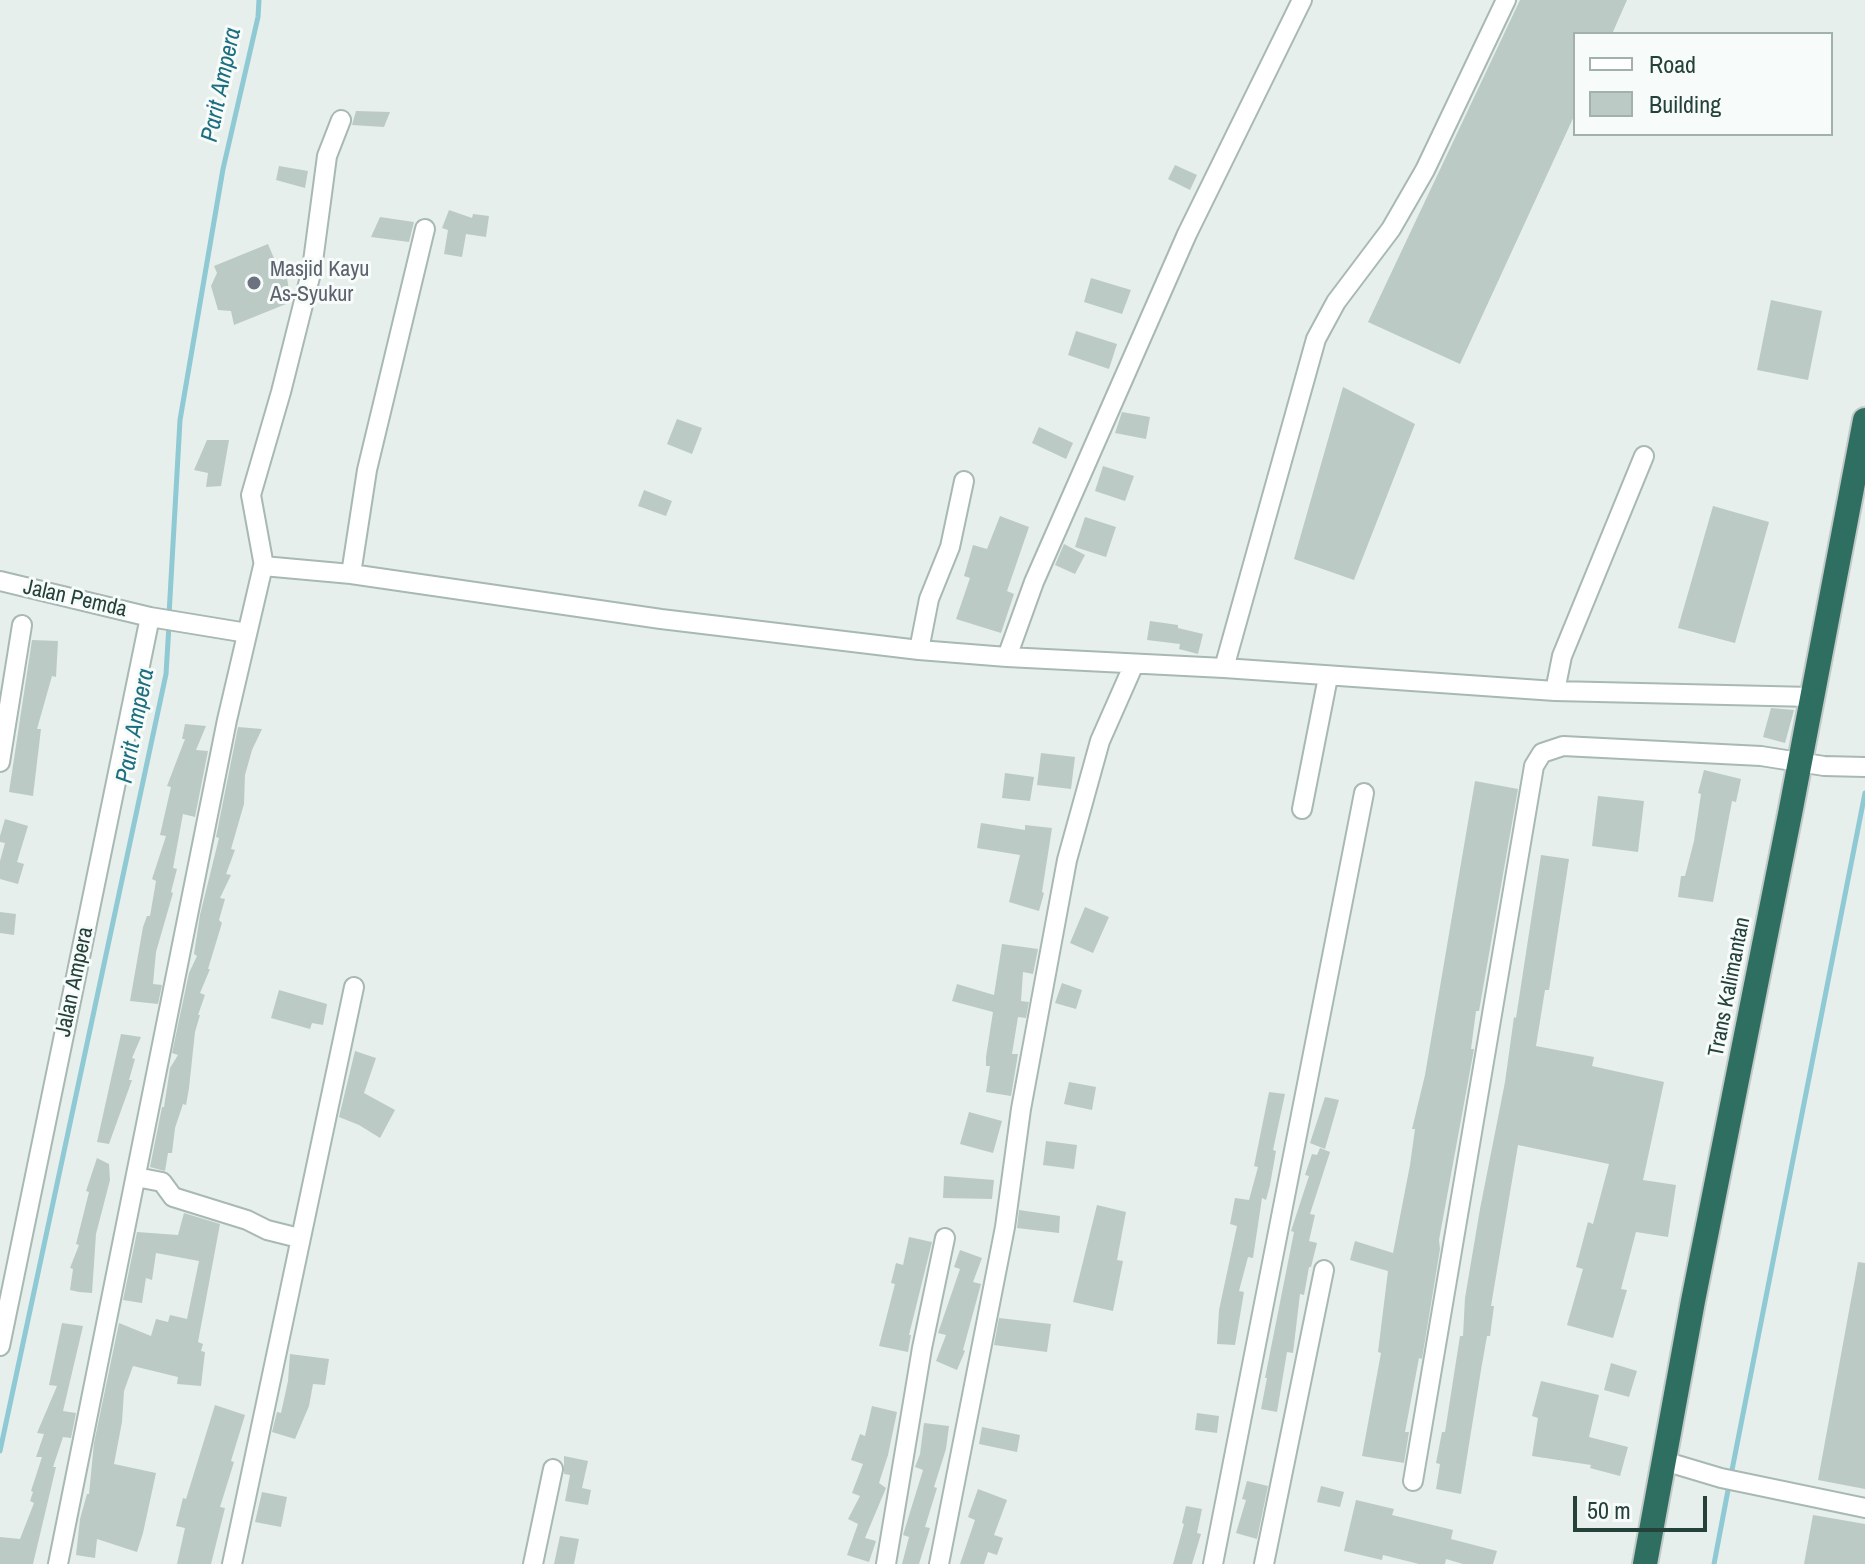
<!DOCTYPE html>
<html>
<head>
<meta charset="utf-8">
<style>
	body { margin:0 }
	#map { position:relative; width:1865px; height:1564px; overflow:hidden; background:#e6efeb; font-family:"Archivo Narrow",sans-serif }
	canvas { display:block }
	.legend { position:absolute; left:1573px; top:32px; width:260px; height:104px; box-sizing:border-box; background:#f7fbf9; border:2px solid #a3b1ad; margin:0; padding:10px 14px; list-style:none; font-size:24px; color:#24423a }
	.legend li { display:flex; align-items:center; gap:16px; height:40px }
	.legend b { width:40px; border:2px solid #a3b1ad }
	.scale { position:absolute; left:1573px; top:1496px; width:134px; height:36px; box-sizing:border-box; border:4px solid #24423a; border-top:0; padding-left:10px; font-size:24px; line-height:28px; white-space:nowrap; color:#24423a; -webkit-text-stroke:6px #f7fbf9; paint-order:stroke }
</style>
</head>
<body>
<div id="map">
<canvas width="1865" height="1564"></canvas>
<ul class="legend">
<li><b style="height:10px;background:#fff"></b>Road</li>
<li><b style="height:22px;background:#bbcac4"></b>Building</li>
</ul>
<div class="scale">50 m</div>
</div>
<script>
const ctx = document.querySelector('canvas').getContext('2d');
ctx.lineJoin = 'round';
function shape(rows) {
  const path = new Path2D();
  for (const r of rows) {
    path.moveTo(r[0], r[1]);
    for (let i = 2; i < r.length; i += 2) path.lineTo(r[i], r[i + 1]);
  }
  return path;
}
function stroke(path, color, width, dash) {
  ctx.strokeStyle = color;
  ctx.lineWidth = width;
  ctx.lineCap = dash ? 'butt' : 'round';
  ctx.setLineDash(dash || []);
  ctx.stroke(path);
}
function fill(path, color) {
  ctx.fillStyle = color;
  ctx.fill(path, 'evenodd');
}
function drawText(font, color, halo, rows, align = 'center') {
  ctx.font = font + ' "Archivo Narrow",sans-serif';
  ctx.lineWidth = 6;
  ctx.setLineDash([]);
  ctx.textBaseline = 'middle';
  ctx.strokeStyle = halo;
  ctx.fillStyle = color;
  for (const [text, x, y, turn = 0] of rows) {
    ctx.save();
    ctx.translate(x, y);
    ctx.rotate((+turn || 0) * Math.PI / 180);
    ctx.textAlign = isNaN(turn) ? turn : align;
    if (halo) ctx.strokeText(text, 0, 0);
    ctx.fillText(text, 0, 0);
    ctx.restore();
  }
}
stroke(shape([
	[169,615,180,420,223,169,258,17,259,0],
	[0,1451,166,674,169,625],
	[1731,1475,1865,793],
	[1714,1564,1729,1485]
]), '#8ec9d4', 5);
fill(shape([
	[1520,0,1627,0,1612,34,1575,34,1575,114,1460,364,1368,322],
	[356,111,390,112,384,127,352,125],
	[1175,165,1197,175,1190,190,1168,179],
	[279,166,308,171,305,188,276,180],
	[449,210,472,218,473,214,489,216,486,237,466,234,462,257,444,254,448,230,442,228],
	[380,217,414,222,409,242,371,237],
	[268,244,283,280,287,278,291,302,234,325,231,311,218,310,211,286,217,273,214,266],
	[1091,278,1131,290,1122,314,1084,302],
	[1771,300,1822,311,1808,380,1757,370],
	[1076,331,1117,344,1109,369,1068,355],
	[1343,387,1415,424,1354,580,1294,559],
	[1122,412,1150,417,1146,439,1115,433],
	[677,419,702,428,692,454,667,444],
	[1039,427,1073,443,1066,459,1032,443],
	[207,440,229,440,221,486,206,487,208,473,194,470],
	[1103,466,1134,476,1125,501,1095,491],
	[644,490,672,501,666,516,638,506],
	[1713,506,1769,522,1735,643,1678,628],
	[1000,516,1029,527,1007,591,1014,594,1001,633,956,619,970,578,964,576,973,545,987,549],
	[1085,517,1116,527,1106,557,1075,547],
	[1064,544,1085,555,1075,574,1055,565],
	[1150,621,1178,625,1178,628,1203,634,1198,654,1179,649,1180,644,1147,640],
	[32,640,58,641,56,677,52,676,37,729,41,729,33,796,9,792],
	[1771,708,1794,710,1785,743,1763,737],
	[185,724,206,726,196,750,208,751,195,817,183,814,173,868,177,869,171,892,173,893,156,952,153,984,162,985,158,1004,130,1001,143,927,147,916,150,916,156,881,152,879,166,836,160,835,171,787,167,786,185,739,182,739],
	[238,727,262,729,252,750,245,775,244,804,231,849,235,850,226,874,231,875,220,898,225,899,219,920,222,923,208,969,210,969,200,993,205,995,198,1015,200,1015,195,1032,189,1088,186,1105,183,1104,175,1128,172,1153,168,1153,165,1171,150,1167,162,1107,164,1107,170,1068,178,1055,172,1053,189,973,197,956,194,954,200,915,219,838,216,837],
	[1041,753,1075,757,1071,789,1037,785],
	[1704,770,1741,779,1736,802,1732,801,1713,902,1678,897,1681,876,1685,876,1694,841,1701,794,1698,793],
	[1005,773,1034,777,1030,801,1002,798],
	[1475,781,1518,789,1479,1011,1476,1011,1471,1049,1474,1049,1472,1060,1439,1240,1440,1249,1422,1359,1419,1358,1405,1432,1409,1432,1404,1463,1362,1456,1381,1353,1378,1352,1388,1271,1350,1260,1355,1241,1393,1253,1410,1165,1415,1129,1412,1129,1425,1075],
	[1598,796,1644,801,1638,852,1592,846],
	[5,819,28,826,17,862,24,864,18,884,0,879,0,861,5,843,0,842,0,836],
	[981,823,1025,830,1025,825,1052,828,1042,892,1044,893,1039,911,1009,902,1020,855,977,848],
	[1541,855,1569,859,1549,990,1545,990,1536,1046,1594,1057,1592,1066,1664,1082,1643,1180,1676,1185,1668,1237,1636,1232,1621,1289,1627,1290,1613,1338,1567,1325,1583,1269,1576,1267,1588,1222,1593,1224,1609,1164,1518,1145,1491,1306,1494,1306,1490,1336,1487,1336,1481,1370,1461,1494,1436,1489,1440,1464,1436,1463,1442,1432,1445,1432,1460,1336,1463,1336,1465,1298,1480,1209,1505,1082,1514,1017,1516,1018],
	[1085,907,1109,917,1093,953,1070,943],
	[0,912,16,914,14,935,0,933],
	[1002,944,1038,949,1033,974,1023,972,1021,1001,1029,1002,1026,1018,1018,1017,1012,1054,1018,1054,1011,1096,986,1092,990,1066,986,1066,986,1057,993,1012,952,1001,957,984,994,995],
	[1062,983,1082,990,1076,1009,1055,1003],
	[279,990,327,1004,323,1025,312,1023,310,1029,271,1018],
	[121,1034,141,1037,132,1058,135,1059,129,1080,132,1080,109,1144,97,1142],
	[355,1051,376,1058,364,1093,395,1110,380,1138,359,1125,339,1117],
	[1069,1082,1096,1087,1092,1110,1064,1104],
	[1269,1092,1285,1094,1273,1150,1276,1151,1270,1185,1266,1200,1262,1198,1253,1258,1248,1257,1239,1291,1244,1292,1235,1345,1217,1344,1219,1310,1237,1226,1230,1224,1235,1198,1249,1200,1258,1167,1254,1166],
	[1325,1097,1339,1100,1325,1149,1310,1143],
	[969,1112,1002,1121,993,1153,960,1144],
	[1046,1141,1077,1145,1074,1169,1043,1165],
	[1320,1148,1330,1152,1310,1214,1315,1215,1309,1241,1317,1243,1311,1267,1309,1267,1304,1295,1300,1294,1293,1353,1287,1352,1277,1412,1261,1409,1267,1378,1265,1378,1294,1232,1291,1231,1309,1176,1305,1175,1312,1154,1317,1155],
	[97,1158,109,1164,110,1180,96,1234,92,1293,79,1292,70,1290,73,1269,70,1268,79,1245,76,1244,89,1192,86,1191],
	[944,1176,994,1180,992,1199,943,1198],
	[1097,1205,1126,1212,1117,1260,1123,1261,1113,1311,1073,1302],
	[1019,1210,1060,1216,1059,1233,1017,1228],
	[184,1213,220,1224,198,1342,203,1344,201,1351,205,1352,201,1386,177,1384,178,1377,133,1366,124,1391,122,1422,114,1464,156,1473,143,1533,137,1552,97,1539,95,1558,76,1555,80,1519,87,1494,89,1494,94,1443,119,1323,151,1336,156,1319,168,1322,170,1315,187,1319,199,1261,156,1253,152,1280,146,1278,142,1303,123,1300,137,1232,178,1235],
	[909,1237,932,1242,909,1335,911,1335,908,1352,879,1346,895,1284,891,1283,896,1263,903,1265],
	[960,1250,982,1258,973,1282,981,1284,963,1350,965,1351,957,1370,936,1361,946,1335,938,1333,960,1269,954,1267],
	[1858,1262,1865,1263,1865,1489,1818,1480],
	[999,1318,1051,1324,1047,1352,994,1345],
	[62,1323,83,1326,63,1411,76,1413,71,1438,63,1437,53,1467,56,1467,33,1564,0,1564,0,1537,20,1539,34,1503,30,1501,33,1492,31,1491,42,1457,36,1457,44,1434,37,1433,57,1386,49,1385],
	[290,1354,329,1359,325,1385,313,1384,309,1406,295,1439,272,1432,277,1412,281,1413,288,1381],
	[1611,1363,1637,1371,1629,1397,1604,1390],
	[1541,1381,1599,1395,1589,1437,1628,1447,1620,1476,1590,1468,1591,1465,1532,1456,1538,1418,1532,1416],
	[215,1405,245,1415,231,1461,234,1462,220,1507,225,1508,211,1564,177,1564,185,1528,176,1526,183,1498,186,1499],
	[872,1406,897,1412,888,1455,879,1483,886,1488,865,1538,876,1541,869,1562,847,1555,858,1524,848,1519,860,1496,852,1493,863,1464,851,1460,860,1434,865,1436],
	[1197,1413,1219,1416,1217,1433,1195,1430],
	[924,1423,949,1426,946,1449,934,1487,937,1488,925,1527,930,1528,919,1564,902,1564,909,1537,903,1535,923,1470,915,1467,920,1454],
	[982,1427,1020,1435,1017,1452,979,1444],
	[564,1456,588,1461,582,1488,591,1490,588,1505,565,1501,570,1475,564,1474],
	[1247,1481,1268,1486,1257,1539,1236,1533,1246,1500,1242,1499],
	[1321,1486,1344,1492,1340,1507,1317,1502],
	[978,1489,1007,1500,994,1535,1003,1538,997,1555,988,1552,984,1564,960,1564,975,1520,968,1517],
	[262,1492,287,1497,281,1527,255,1522],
	[1356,1500,1394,1509,1392,1515,1453,1530,1451,1539,1497,1551,1493,1564,1463,1564,1446,1559,1445,1564,1419,1564,1383,1555,1382,1560,1344,1551],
	[1186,1506,1202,1509,1197,1533,1201,1534,1192,1564,1173,1564,1184,1524,1182,1523],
	[1813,1515,1865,1524,1865,1564,1804,1564],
	[560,1536,579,1539,574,1564,554,1564]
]), '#bbcac4');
const minor = shape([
	[1302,0,1187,234,1034,582,1007,657,1224,668,1555,691,1812,697],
	[264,566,251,495,281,392,312,269,327,156,341,120],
	[351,574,367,470,425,229],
	[0,581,150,617,247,633],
	[919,650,929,599,950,547,964,481],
	[1224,668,1316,339,1336,302,1391,229,1425,170,1506,0],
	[1555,691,1562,656,1644,456],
	[0,762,22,625],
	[1302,809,1328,677],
	[136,1177,162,1182,173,1197,247,1220,267,1230,299,1238],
	[0,1346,150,617],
	[1664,1461,1721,1478,1865,1508],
	[1413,1481,1534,766,1542,753,1563,746,1761,756,1824,766,1865,767],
	[58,1564,227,720,263,566,351,574,661,619,919,650,1007,657],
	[232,1564,354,987],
	[533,1564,553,1469],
	[886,1564,922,1348,945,1238],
	[939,1564,1005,1227,1021,1109,1067,860,1100,741,1134,664],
	[1213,1564,1364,793],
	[1264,1564,1324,1270]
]);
const highway = shape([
	[1645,1564,1693,1301,1790,814,1865,420]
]);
stroke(minor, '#a8b8b2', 22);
stroke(highway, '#c2cac8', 28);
stroke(minor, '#fff', 18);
stroke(highway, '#2f6f62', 24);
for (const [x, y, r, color] of [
	[254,283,8,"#6b7280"]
]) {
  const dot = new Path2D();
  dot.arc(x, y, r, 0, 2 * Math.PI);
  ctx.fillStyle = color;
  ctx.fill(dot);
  stroke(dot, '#f7fbf9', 3);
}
drawText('22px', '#5b616d', '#f7fbf9', [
	["Masjid Kayu",270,270],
	["As-Syukur",270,295]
], 'left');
drawText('22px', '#24423a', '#f7fbf9', [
	["Jalan Pemda",75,599,13],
	["Jalan Ampera",75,982,-78],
	["Trans Kalimantan",1730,987,-79]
]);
drawText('italic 24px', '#1c6f80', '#f7fbf9', [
	["Parit Ampera",222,85,-78],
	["Parit Ampera",136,726,-79]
]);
</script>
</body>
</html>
